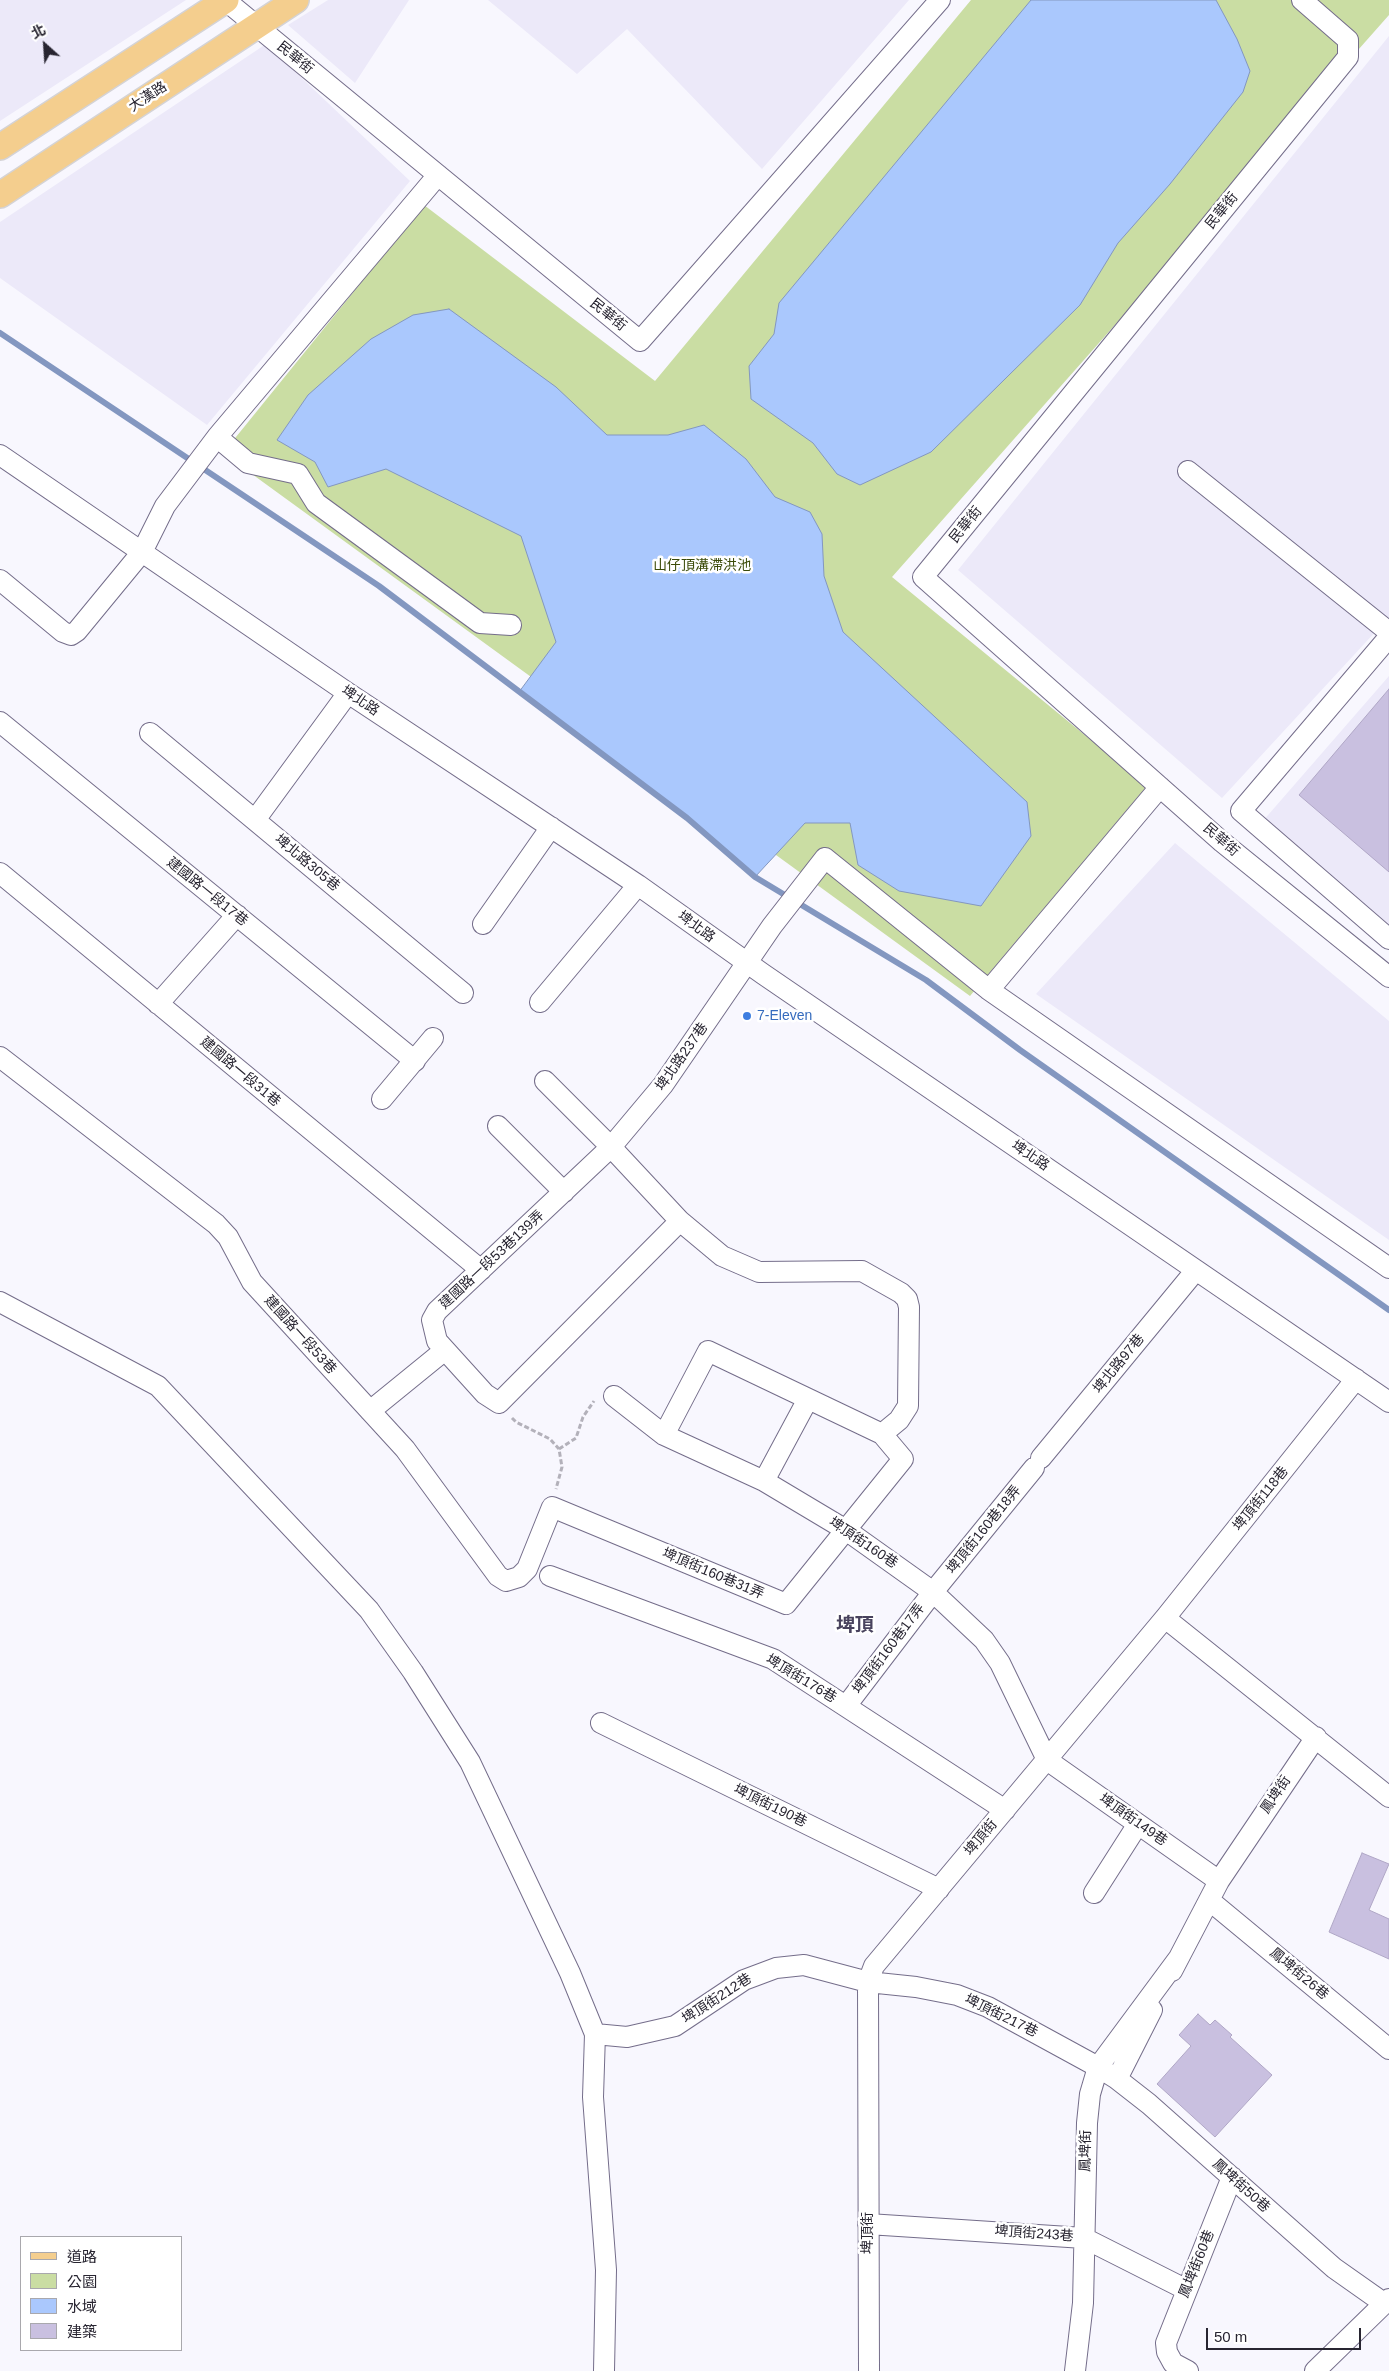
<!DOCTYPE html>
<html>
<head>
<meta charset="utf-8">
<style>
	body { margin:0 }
	#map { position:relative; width:1389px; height:2371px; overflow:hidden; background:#f8f7fe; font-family:Arial,"Noto Sans TC",sans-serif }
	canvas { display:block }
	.legend { position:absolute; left:20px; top:2236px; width:162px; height:115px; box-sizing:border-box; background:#fff; border:1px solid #a9a8ad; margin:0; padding:6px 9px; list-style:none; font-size:15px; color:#282531 }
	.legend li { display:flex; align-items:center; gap:10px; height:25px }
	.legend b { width:25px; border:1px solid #a9a8ad }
	.north { position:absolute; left:20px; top:20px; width:50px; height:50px; -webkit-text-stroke:4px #fff; paint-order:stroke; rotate:334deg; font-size:14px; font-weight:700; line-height:20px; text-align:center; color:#282531 }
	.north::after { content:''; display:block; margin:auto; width:18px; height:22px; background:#282531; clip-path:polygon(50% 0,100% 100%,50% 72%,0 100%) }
	.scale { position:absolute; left:1206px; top:2328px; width:155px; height:22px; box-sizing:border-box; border:2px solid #282531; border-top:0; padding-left:6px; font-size:15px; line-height:18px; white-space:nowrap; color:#282531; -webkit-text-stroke:4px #fff; paint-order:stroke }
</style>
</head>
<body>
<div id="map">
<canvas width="1389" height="2371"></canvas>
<ul class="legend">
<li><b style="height:6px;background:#f4ce8e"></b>道路</li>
<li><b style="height:14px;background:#cadda3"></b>公園</li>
<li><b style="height:14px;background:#aac8fd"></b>水域</li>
<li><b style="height:14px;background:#c9c0e0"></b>建築</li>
</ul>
<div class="north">北</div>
<div class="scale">50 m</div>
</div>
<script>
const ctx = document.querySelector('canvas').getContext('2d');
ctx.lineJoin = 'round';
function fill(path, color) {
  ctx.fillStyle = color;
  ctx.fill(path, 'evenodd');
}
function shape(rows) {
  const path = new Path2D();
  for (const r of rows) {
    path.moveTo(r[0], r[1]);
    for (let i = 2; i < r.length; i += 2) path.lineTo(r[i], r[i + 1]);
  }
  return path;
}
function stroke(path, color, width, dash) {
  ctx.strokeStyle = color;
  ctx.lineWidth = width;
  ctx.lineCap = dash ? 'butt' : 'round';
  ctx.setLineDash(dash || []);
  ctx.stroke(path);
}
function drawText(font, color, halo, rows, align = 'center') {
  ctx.font = font + ' Arial,"Noto Sans TC",sans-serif';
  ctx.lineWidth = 5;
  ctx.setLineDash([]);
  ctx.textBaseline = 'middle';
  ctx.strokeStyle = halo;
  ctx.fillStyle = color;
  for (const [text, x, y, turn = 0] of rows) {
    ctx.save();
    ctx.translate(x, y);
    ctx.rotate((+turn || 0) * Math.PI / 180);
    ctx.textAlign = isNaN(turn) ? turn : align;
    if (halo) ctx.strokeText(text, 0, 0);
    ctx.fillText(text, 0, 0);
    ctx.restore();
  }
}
fill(shape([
	[0,0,186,0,0,121],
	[328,0,409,0,355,83,288,25],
	[488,0,909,0,762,169,627,29,577,74],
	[1389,36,1389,617,1222,798,958,570],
	[266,44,410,181,207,425,0,278,0,222],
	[1389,676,1389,930,1262,822],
	[1175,843,1389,1021,1389,1240,1036,994]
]), '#ece9f9');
fill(shape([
	[971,0,1389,0,1389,15,892,577,1147,786,970,996,223,453,424,205,655,381]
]), '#cadda3');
const water = shape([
	[1031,0,1216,0,1237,39,1250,71,1243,92,1170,184,1118,243,1080,305,931,452,860,485,837,474,813,443,751,399,749,366,774,334,779,303,1031,0],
	[449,309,556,387,607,435,668,435,704,425,746,459,775,497,810,512,822,534,824,576,843,632,1027,802,1031,836,981,906,899,891,858,865,850,823,805,823,755,877,687,818,519,692,556,642,521,536,386,469,328,487,315,462,277,440,308,395,371,339,413,315,449,309]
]);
fill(water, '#aac8fd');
stroke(water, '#8397c0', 1);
stroke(shape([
	[0,333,379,586,687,818,755,877,926,980,1020,1050,1389,1310]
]), '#8397c0', 6);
const building = shape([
	[1389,689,1389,872,1299,795,1389,689],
	[1362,1853,1389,1864,1369,1910,1389,1919,1389,1959,1329,1932,1362,1853],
	[1198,2014,1210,2025,1215,2020,1232,2035,1230,2037,1272,2075,1215,2137,1157,2084,1191,2046,1179,2035,1198,2014]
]);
fill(building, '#c9c0e0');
stroke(building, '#b0a7c6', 1);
const minor = shape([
	[225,0,640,341,940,0],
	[1302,0,1348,40,1348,57,923,577,1222,842,1389,977],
	[438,175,217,437,248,463,298,474,316,503,480,623,511,625],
	[0,455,348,693,638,885,763,974,1389,1402],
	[1188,471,1389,632],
	[0,580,63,632,71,635,77,631,142,552,165,506,217,437],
	[1389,637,1241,811,1389,939],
	[0,722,415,1061],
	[150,733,463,993],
	[255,820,348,693],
	[0,873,481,1270],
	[483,924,551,827],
	[989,990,1160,787],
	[540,1002,638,885],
	[158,1004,237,915],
	[0,1057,216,1224,228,1237,252,1282,405,1449,498,1576,506,1581,519,1577,527,1569,552,1507,786,1604,903,1459,882,1434,708,1351,664,1435],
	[545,1081,611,1147,680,1221,722,1256,759,1272,862,1271,901,1293,907,1299,909,1307,908,1406,899,1420,882,1434],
	[382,1099,433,1038],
	[498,1126,564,1192],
	[680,1221,499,1403,485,1394,437,1341,432,1320,437,1311,611,1147,663,1085,772,926,825,858,989,990,1389,1268],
	[0,1302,158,1386,369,1610,413,1672,470,1762,570,1973,595,2034,593,2097,606,2270,604,2371],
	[614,1396,664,1435,764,1481,846,1530,933,1592,984,1640,1000,1663,1047,1760,1219,1881],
	[370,1411,445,1350],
	[1041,1458,1196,1270],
	[764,1481,808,1399],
	[550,1576,773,1659,1005,1810],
	[1165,1618,1356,1379],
	[846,1706,933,1592,1034,1468],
	[601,1723,939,1889],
	[1094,1893,1138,1824],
	[1209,1900,1389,2049],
	[1172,1971,1219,1881,1316,1737],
	[595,2034,627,2037,675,2026,744,1980,776,1968,804,1965,868,1982,916,1987,957,1995,988,2007,1098,2067,1117,2079,1149,2104,1334,2268,1385,2304],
	[1117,2079,1152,2010],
	[868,2224,1084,2238,1187,2290],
	[869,2371,868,1982,874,1966,1165,1618,1389,1797],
	[1075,2371,1083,2303,1087,2123,1090,2094,1098,2067,1178,1959],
	[1188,2371,1173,2363,1167,2352,1166,2343,1232,2177],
	[1315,2371,1389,2299]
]);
const major = shape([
	[0,147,226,0],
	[0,195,296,0]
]);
stroke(minor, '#746d8a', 22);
stroke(major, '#d4d3d6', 28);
stroke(shape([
	[512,1418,516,1422,550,1439,559,1449,562,1467,556,1489],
	[559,1449,576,1438,583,1417,594,1401]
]), '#b3b1ba', 3, [5, 2.5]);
stroke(minor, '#fff', 20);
stroke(major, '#f4ce8e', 25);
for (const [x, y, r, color] of [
	[747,1016,5,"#3f7fe0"]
]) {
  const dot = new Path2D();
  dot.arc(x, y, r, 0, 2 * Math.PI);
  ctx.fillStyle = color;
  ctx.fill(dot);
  stroke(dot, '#fff', 2);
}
drawText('14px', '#282531', '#fff', [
	["民華街",295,58,39],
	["大漢路",148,97,-33],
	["民華街",1222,211,-51],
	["民華街",608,315,39],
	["民華街",966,525,-51],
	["埤北路",360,701,34],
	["民華街",1221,840,41],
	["埤北路305巷",307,863,40],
	["建國路一段17巷",207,892,39],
	["埤北路",696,927,36],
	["埤北路237巷",682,1057,-55],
	["建國路一段31巷",240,1072,40],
	["埤北路",1030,1156,34],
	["建國路一段53巷139弄",492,1260,-43],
	["建國路一段53巷",300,1335,48],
	["埤北路97巷",1119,1364,-51],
	["埤頂街118巷",1261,1499,-51],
	["埤頂街160巷18弄",984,1530,-51],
	["埤頂街160巷",863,1543,34],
	["埤頂街160巷31弄",713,1574,23],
	["埤頂街160巷17弄",889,1649,-53],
	["埤頂街176巷",801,1679,31],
	["鳳埤街",1276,1795,-56],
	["埤頂街190巷",770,1806,26],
	["埤頂街149巷",1133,1820,35],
	["埤頂街",981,1838,-50],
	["鳳埤街26巷",1299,1974,40],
	["埤頂街212巷",717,1999,-33],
	["埤頂街217巷",1001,2016,26],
	["鳳埤街",1086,2151,-89],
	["鳳埤街50巷",1241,2186,42],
	["埤頂街",868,2233,-90],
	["埤頂街243巷",1034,2234,4],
	["鳳埤街60巷",1197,2264,-68]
]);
drawText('14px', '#3b4b08', '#fff', [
	["山仔頂溝滯洪池",702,566]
]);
drawText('14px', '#366cbe', '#fff', [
	["7-Eleven",757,1016]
], 'left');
drawText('bold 19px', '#49435e', '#fff', [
	["埤頂",855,1626]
]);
</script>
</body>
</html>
